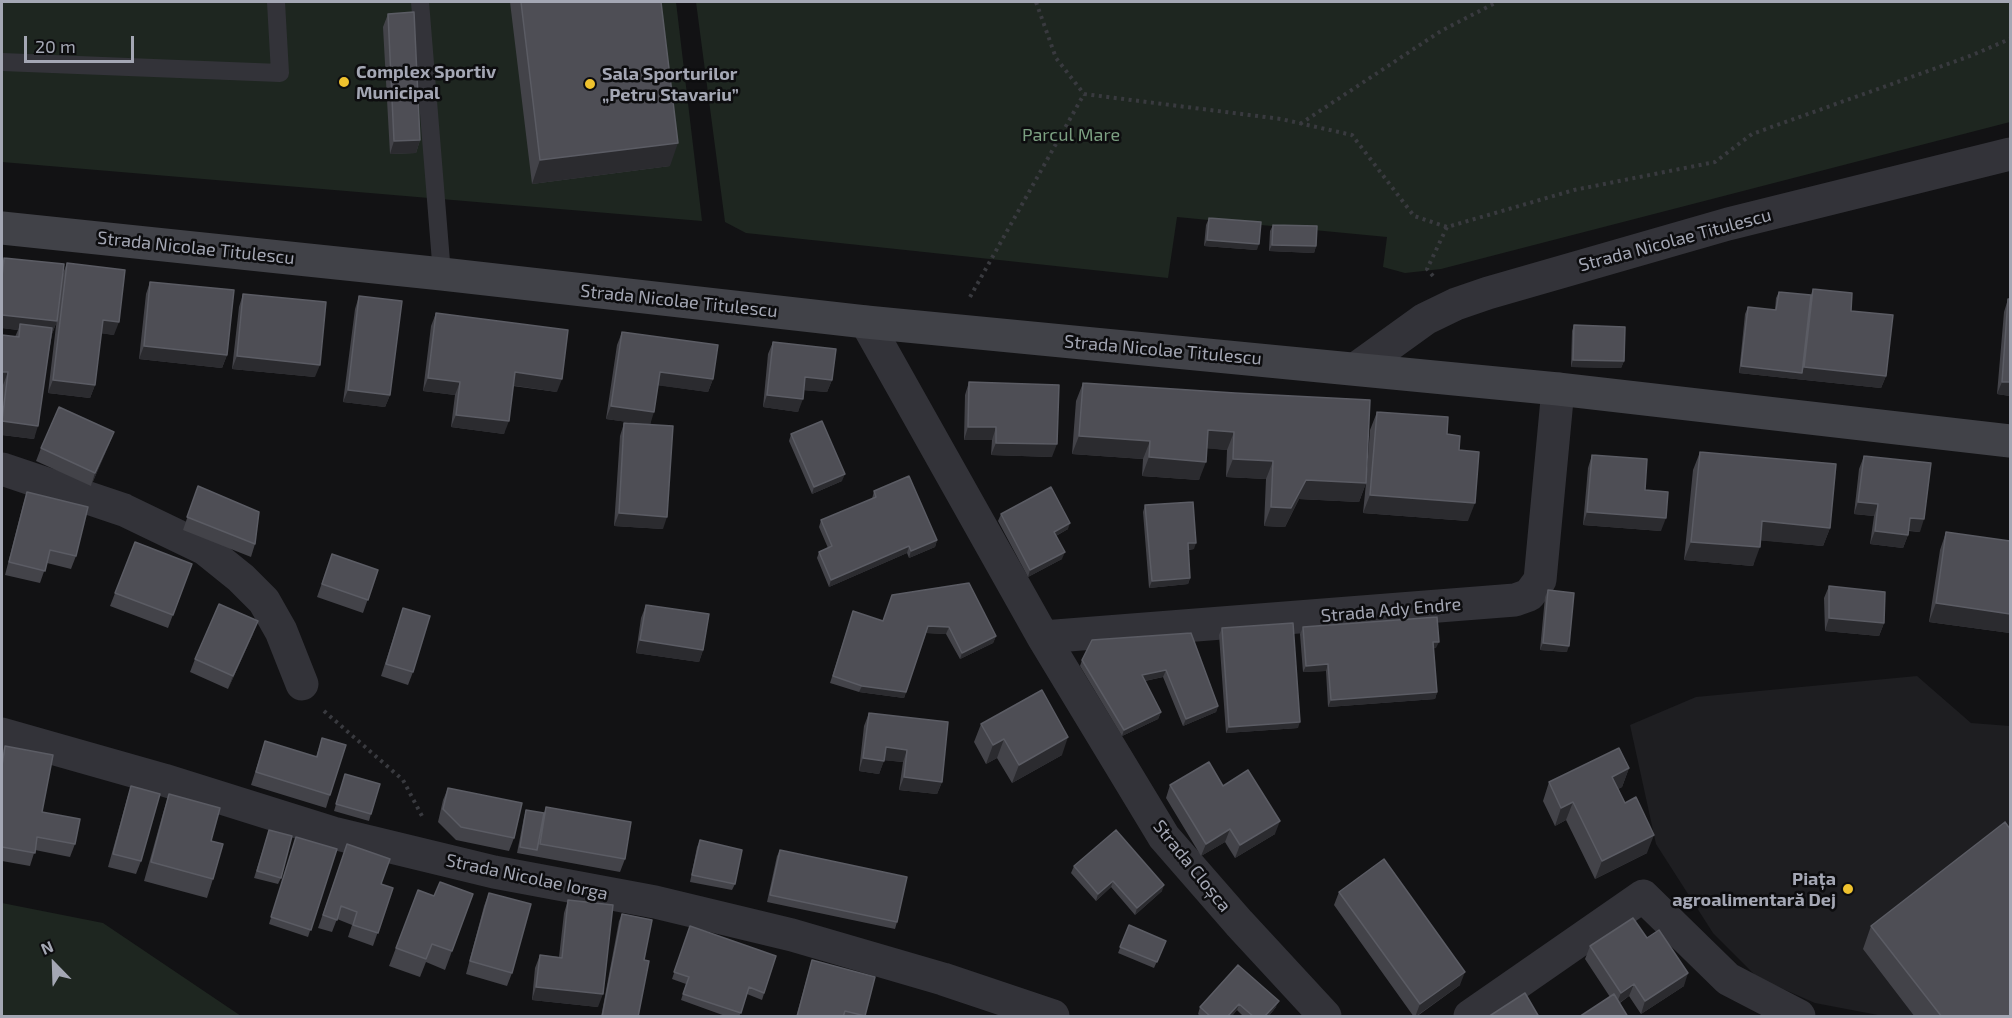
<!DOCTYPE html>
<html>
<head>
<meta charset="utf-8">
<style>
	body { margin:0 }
	#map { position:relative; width:2012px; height:1018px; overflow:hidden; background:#121214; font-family:"Exo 2",sans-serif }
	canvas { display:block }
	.frame { position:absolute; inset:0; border:3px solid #a4a7b4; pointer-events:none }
	.north { position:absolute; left:24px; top:934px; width:60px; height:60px; -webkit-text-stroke:4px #0d0d0f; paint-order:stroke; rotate:337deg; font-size:16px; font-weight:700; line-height:24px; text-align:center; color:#a4a7b4 }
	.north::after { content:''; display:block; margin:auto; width:21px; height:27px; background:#a4a7b4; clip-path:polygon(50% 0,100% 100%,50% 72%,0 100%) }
	.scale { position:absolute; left:24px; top:36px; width:110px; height:27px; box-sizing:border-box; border:3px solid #a4a7b4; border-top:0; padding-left:8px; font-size:18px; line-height:21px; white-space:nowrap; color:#a4a7b4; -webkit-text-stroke:4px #0d0d0f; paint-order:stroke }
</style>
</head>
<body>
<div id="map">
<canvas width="2012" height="1018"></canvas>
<div class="frame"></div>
<div class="north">N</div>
<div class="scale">20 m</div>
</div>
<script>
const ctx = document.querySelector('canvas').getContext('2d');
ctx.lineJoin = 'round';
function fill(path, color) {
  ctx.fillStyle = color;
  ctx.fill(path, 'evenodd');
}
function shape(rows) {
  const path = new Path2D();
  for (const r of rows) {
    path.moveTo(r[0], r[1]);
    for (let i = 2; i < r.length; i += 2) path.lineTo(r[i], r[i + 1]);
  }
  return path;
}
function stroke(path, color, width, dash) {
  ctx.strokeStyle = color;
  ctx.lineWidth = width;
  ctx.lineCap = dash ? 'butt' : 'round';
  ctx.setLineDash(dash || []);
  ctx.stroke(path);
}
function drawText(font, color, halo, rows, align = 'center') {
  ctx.font = font + ' "Exo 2",sans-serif';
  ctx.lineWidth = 5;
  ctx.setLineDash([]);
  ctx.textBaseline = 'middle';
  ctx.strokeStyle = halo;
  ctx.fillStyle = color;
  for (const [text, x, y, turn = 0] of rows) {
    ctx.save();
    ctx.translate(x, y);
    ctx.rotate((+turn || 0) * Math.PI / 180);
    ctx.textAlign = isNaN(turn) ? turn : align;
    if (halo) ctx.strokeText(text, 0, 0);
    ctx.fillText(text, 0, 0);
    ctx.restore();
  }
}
fill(shape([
	[1917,676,1971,723,2010,726,2010,1016,1883,1016,1815,1003,1758,978,1713,933,1656,844,1630,725,1696,697]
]), '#1e1e21');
fill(shape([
	[2,2,676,2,702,221,2,162],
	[696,2,2010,2,2010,122,1441,269,1405,273,1383,267,1387,237,1177,217,1168,278,746,233,725,222],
	[2,903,103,923,241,1016,2,1016]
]), '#1e2620');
stroke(shape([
	[1036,2,1056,58,1084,94,1281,119,1352,135,1414,216,1447,227,1574,190,1715,162,1752,134,1970,56,2010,39],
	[1300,124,1441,31,1497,2],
	[1433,276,1427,269,1447,227],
	[970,297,1084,94],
	[324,711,403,780,423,818]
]), '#393a3f', 4, [3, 4.5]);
stroke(shape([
	[420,2,442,274],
	[2,62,280,73,276,2]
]), '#333339', 18);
stroke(shape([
	[866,322,1043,637,1164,837,1239,923,1325,1016],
	[1357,368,1425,319,1456,304,1488,293,1728,224,2010,154],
	[2,469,124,510,205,549,241,578,264,601,281,631,302,684],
	[1043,637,1515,600,1529,595,1540,580,1558,389],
	[2,734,164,780,333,833,494,872,655,902,792,935,943,979,1053,1016],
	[1470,1016,1643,896,1728,979,1799,1016]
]), '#333339', 33);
stroke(shape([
	[2,228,442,274,866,322,1558,389,2010,441]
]), '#414248', 33);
fill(shape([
	[510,2,661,2,670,166,532,184],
	[388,14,420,140,416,153,390,154,383,27],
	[1209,218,1257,250,1204,246,1206,225],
	[1273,225,1316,246,1314,253,1269,251,1270,231],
	[4,258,57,321,52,334,34,439,2,435,2,397,3,385,2,385,2,336,15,337,18,330,2,328,2,264],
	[67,263,114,335,101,333,95,385,90,398,48,393,62,276],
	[150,282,227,355,222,368,139,359,146,294],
	[1813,289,1851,311,1886,376,1881,388,1739,373,1745,314,1748,307,1775,310,1776,298,1779,292,1811,295],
	[243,294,315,377,232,369,239,307],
	[359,296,390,395,385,407,343,402,355,309],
	[2008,299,2010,396,1997,394,2004,312],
	[436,313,557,392,513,386,504,434,451,427,455,395,423,391,431,326],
	[1574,325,1624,361,1621,368,1571,367,1572,331],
	[622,332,713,379,708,392,658,385,650,425,663,529,614,526,620,436,624,423,643,424,606,419,617,345],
	[773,342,832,380,827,392,804,390,798,412,763,407,768,354],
	[969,382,1052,457,991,455,992,440,964,440,965,395],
	[1083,383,1235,393,1366,482,1370,430,1377,412,1447,434,1459,450,1468,521,1363,513,1366,483,1359,502,1299,499,1285,527,1264,526,1266,479,1226,477,1227,450,1207,448,1199,480,1142,476,1143,459,1072,454,1076,401],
	[114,432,91,486,36,461,41,448],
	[791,434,842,481,812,494,789,441],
	[1700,452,1830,528,1823,546,1760,540,1753,566,1684,560,1693,470],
	[1592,455,1645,490,1661,531,1583,525,1588,468],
	[1864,456,1920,532,1909,531,1908,535,1903,548,1870,544,1874,516,1854,514,1859,469],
	[198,486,255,544,251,557,183,530],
	[874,491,937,540,935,547,909,558,907,553,829,587,817,558,819,552,828,548,819,527,821,520,872,499],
	[27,492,76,556,71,569,47,563,40,583,5,575,23,505],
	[1145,505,1194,549,1188,550,1190,578,1188,584,1149,588,1143,512],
	[1001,514,1068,529,1056,536,1062,559,1028,577,998,521],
	[1946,532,2010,541,2010,633,1929,622,1940,550],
	[135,542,192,564,168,628,110,606],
	[332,554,378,570,363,613,317,597],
	[1829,586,1884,623,1879,636,1825,631,1824,598],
	[1548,590,1567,652,1540,650,1545,597],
	[892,595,996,636,993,643,960,659,946,634,926,633,904,698,859,692,830,683,853,611,883,621],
	[646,605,703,650,699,662,636,653,641,618],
	[403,608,413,672,408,685,381,676],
	[1303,627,1436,648,1433,648,1437,692,1435,699,1328,707,1326,671,1303,672,1300,634],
	[1222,628,1298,728,1226,733,1219,635],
	[1191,633,1218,706,1216,712,1183,726,1163,677,1145,681,1161,712,1158,719,1122,736,1080,666,1082,660],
	[253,634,228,689,190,672,195,659],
	[869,713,942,782,937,794,899,790,903,762,884,760,879,774,859,771,864,726],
	[981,724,1062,755,1012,783,997,758,986,764,974,742],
	[322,738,330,795,326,808,251,785,265,741,316,757],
	[5,746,42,812,75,844,70,857,35,850,30,866,2,861,2,756],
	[1629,768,1622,787,1618,789,1647,853,1595,879,1566,820,1555,826,1543,801,1549,782],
	[345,774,371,814,369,821,334,811],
	[1170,785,1223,786,1275,834,1235,858,1225,842,1201,856,1166,798],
	[131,786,141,861,136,874,108,867,127,799],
	[448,788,514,838,509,851,456,840,438,822,443,800],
	[169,794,211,841,213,879,207,898,144,881,163,813],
	[546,807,625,859,620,872,517,853,524,817,526,810,544,813],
	[269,830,281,878,278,884,254,878],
	[296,837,337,849,308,937,269,924],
	[700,840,735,884,732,890,690,882,697,847],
	[347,844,381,884,393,888,373,946,348,937,352,925,337,919,332,932,318,928],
	[780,850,897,922,895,929,767,902,777,856],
	[1074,866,1162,891,1135,915,1111,887,1096,901,1071,873],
	[418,890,434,896,473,894,445,970,426,962,420,977,389,966],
	[1339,892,1460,985,1416,1017,1414,1017,1334,905],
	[489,893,512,973,507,986,466,974,484,906],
	[568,900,598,1007,532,1000,535,968,540,955,559,957,564,913],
	[622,914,644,960,638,1017,601,1017,619,921],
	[1129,925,1166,941,1154,968,1118,953],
	[690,926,776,956,762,1000,747,994,739,1017,728,1017,681,1000,686,984,672,979],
	[1871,926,2010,1017,1915,1017,1863,949],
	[1647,938,1684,986,1641,1014,1629,996,1620,1003,1610,997,1585,959,1590,946],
	[812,960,865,1016,796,1017],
	[1238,965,1276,1007,1268,1017,1244,1017,1237,1010,1231,1017,1201,1017,1198,1014,1200,1007]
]), '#434349');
fill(shape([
	[420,140,416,153,390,154,394,141],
	[678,143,670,166,532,184,540,160],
	[1207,240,1259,244,1257,250,1204,246],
	[1272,245,1316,246,1314,253,1269,251],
	[2,315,57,321,52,334,19,330,20,324,18,330,2,328],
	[103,320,119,322,114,335,98,333],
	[144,346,227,355,222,368,139,359],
	[237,356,320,365,315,377,232,369],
	[1573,360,1624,361,1621,368,1571,367],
	[1741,366,1802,373,1804,367,1886,376,1881,388,1739,373],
	[2,372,8,372,3,385,2,385],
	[515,372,562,379,557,392,510,385],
	[660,372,713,379,708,392,655,385],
	[805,377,832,380,827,392,800,390],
	[428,378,460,382,455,395,423,391],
	[53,380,95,385,90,398,48,393],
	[2002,382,2010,382,2010,396,1997,394],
	[348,390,390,395,385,407,343,402],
	[767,395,803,399,798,412,763,407],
	[611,406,654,412,650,425,606,419],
	[456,415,509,421,504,434,451,427],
	[2,421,38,426,34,439,2,435],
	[968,427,996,427,992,440,964,440],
	[1208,430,1234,432,1227,450,1201,448],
	[114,432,109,445,91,486,95,473],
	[1079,436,1150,441,1143,459,1072,454],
	[996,443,1057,444,1052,457,991,455],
	[1149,457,1206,462,1199,480,1142,476],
	[1233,459,1273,461,1266,479,1226,477],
	[845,474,842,481,812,494,814,487],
	[1306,480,1366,483,1359,502,1299,499,1285,527,1264,526,1271,507],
	[1370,495,1475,503,1468,521,1363,513],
	[1858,502,1878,504,1874,516,1854,514],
	[1587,512,1666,518,1661,531,1583,525],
	[619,513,667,517,663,529,614,526],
	[1910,518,1924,519,1920,532,1905,530],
	[1762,521,1830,528,1823,546,1755,540],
	[1070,523,1068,529,1052,538,1054,532],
	[1875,531,1908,535,1903,548,1870,544],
	[937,540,935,547,909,558,911,551],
	[1691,542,1760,547,1753,566,1684,560],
	[1188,543,1196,543,1194,549,1185,550],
	[909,546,907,553,829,587,831,580],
	[1065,552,1062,559,1028,577,1030,570],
	[1190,578,1188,584,1149,588,1152,581],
	[1936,603,2010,614,2010,633,1929,622],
	[1829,618,1884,623,1879,636,1825,631],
	[258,621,253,634,228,689,233,676],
	[928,626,949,627,946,634,926,633],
	[996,636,993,643,960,659,962,653],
	[640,640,703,650,699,662,636,653],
	[1433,642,1439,642,1436,648,1430,649],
	[1543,643,1569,646,1567,652,1540,650],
	[1328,664,1326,671,1303,672,1306,666],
	[1166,670,1163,677,1139,682,1142,675],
	[862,686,906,692,904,698,859,692],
	[1437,692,1435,699,1328,707,1331,700],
	[1218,706,1216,712,1183,726,1186,719],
	[1161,712,1158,719,1122,736,1124,730],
	[1300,722,1298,728,1226,733,1229,727],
	[1068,737,1062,755,1012,783,1019,765],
	[1004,739,997,758,986,764,993,745],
	[886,747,907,750,903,762,881,760],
	[863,758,884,761,879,774,859,771],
	[1629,768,1622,787,1606,795,1612,777],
	[904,777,942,782,937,794,899,790],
	[1573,802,1566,820,1555,826,1561,808],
	[1280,821,1275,834,1235,858,1240,845],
	[1230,829,1225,842,1201,856,1206,844],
	[1654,835,1647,853,1595,879,1602,861],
	[1113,881,1111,887,1096,901,1098,894],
	[1164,885,1162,891,1135,915,1137,908],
	[1465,972,1460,985,1415,1017,1420,1004],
	[1688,973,1684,986,1641,1014,1645,1001],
	[1634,984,1629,996,1616,1005,1621,993],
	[536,987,603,994,598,1007,532,1000],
	[1279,1001,1276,1007,1268,1017,1264,1017],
	[1239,1004,1237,1010,1231,1017,1227,1017]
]), '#2b2b2f');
const building = shape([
	[521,2,661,2,678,143,540,160,521,2],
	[414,12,420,140,394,141,388,14,414,12],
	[1209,218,1261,222,1259,244,1207,240,1209,218],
	[1273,225,1317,226,1316,246,1272,245,1273,225],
	[4,258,64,264,57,321,2,315,2,277,4,258],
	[67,263,125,270,119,322,103,320,95,385,53,380,67,263],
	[150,282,234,290,227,355,144,346,150,282],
	[1813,289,1852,293,1851,311,1893,315,1886,376,1804,367,1813,289],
	[1779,292,1811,295,1802,373,1741,366,1748,307,1776,310,1779,292],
	[243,294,326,302,320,365,237,356,243,294],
	[359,296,402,301,390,395,348,390,359,296],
	[2008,299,2010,299,2010,382,2002,382,2008,299],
	[436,313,568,330,562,379,515,372,509,421,456,415,460,382,428,378,436,313],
	[20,324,52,328,38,426,2,421,8,372,2,372,2,335,19,337,20,324],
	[1574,325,1625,327,1624,361,1573,360,1574,325],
	[622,332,718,345,713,379,660,372,654,412,611,406,622,332],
	[773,342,836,349,832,380,805,377,803,399,767,395,773,342],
	[969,382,1059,385,1057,444,996,443,996,427,968,427,969,382],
	[1083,383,1235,393,1370,400,1366,483,1306,480,1291,508,1271,507,1273,461,1233,459,1234,432,1208,430,1206,462,1149,457,1150,441,1079,436,1083,383],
	[59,407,114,432,95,473,41,448,59,407],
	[1377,412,1448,417,1447,434,1460,436,1459,450,1479,452,1475,503,1370,495,1377,412],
	[822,421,845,474,814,487,791,434,822,421],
	[624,423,673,426,667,517,619,513,624,423],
	[1700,452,1836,464,1830,528,1762,521,1760,547,1691,542,1700,452],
	[1592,455,1647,459,1645,490,1668,492,1666,518,1587,512,1592,455],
	[1864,456,1931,463,1924,519,1910,518,1908,535,1875,531,1878,504,1858,502,1864,456],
	[909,476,937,540,911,551,909,546,831,580,819,552,832,546,821,520,876,497,874,491,909,476],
	[198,486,259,512,255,544,187,517,198,486],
	[1051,487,1070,523,1054,532,1065,552,1030,570,1001,514,1051,487],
	[27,492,88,507,76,556,50,550,45,571,9,562,27,492],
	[1193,502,1196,543,1188,543,1190,578,1152,581,1145,505,1193,502],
	[1946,532,2010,541,2010,614,1936,603,1946,532],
	[135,542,192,564,173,615,115,593,135,542],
	[332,554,378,570,368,600,322,584,332,554],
	[969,583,996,636,962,653,949,627,928,626,906,692,862,686,833,676,853,611,883,621,892,595,969,583],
	[1829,586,1885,592,1884,623,1829,618,1829,586],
	[1548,590,1574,593,1569,646,1543,643,1548,590],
	[219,604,258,621,233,676,195,659,219,604],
	[646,605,709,614,703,650,640,640,646,605],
	[403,608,430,616,413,672,386,664,403,608],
	[1437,617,1439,642,1433,642,1437,692,1331,700,1328,664,1306,666,1303,627,1437,617],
	[1293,623,1300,722,1229,727,1222,628,1293,623],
	[1191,633,1218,706,1186,719,1166,670,1142,675,1161,712,1124,730,1082,660,1092,640,1191,633],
	[1042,690,1068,737,1019,765,1004,739,993,745,981,724,1042,690],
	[869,713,948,722,942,782,904,777,907,750,886,747,884,761,863,758,869,713],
	[322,738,346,745,330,795,256,772,265,741,317,757,322,738],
	[5,746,53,755,42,812,80,819,75,844,37,837,35,853,2,847,2,766,5,746],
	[1619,748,1629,768,1612,777,1625,803,1636,797,1654,835,1602,861,1573,802,1561,808,1549,782,1619,748],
	[1209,762,1223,786,1248,770,1280,821,1240,845,1230,829,1206,844,1170,785,1209,762],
	[345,774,380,784,371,814,336,804,345,774],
	[131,786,160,794,141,861,113,854,131,786],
	[448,788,522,803,514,838,461,827,443,809,448,788],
	[169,794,220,808,211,841,223,844,213,879,151,862,169,794],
	[546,807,631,822,625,859,540,844,546,807],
	[526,810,544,813,537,850,520,847,526,810],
	[2005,822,2010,829,2010,1017,1942,1017,1871,926,2005,822],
	[269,830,292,836,281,878,257,871,269,830],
	[1116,830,1164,885,1137,908,1113,881,1098,894,1074,866,1116,830],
	[296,837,337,849,311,930,271,917,296,837],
	[700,840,742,850,735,884,692,875,700,840],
	[347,844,390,859,381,884,393,888,378,933,353,925,357,912,341,906,337,920,323,915,347,844],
	[780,850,907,877,897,922,770,895,780,850],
	[1384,859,1465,972,1420,1004,1339,892,1384,859],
	[440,882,473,894,452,951,432,944,426,959,396,948,418,890,434,896,440,882],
	[489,893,531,904,512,973,470,961,489,893],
	[568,900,613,905,603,994,536,987,540,955,562,958,568,900],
	[622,914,652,920,644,960,649,961,638,1017,602,1017,622,914],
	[1633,918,1647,938,1659,930,1688,973,1645,1001,1634,984,1621,993,1590,946,1633,918],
	[1129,925,1166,941,1157,962,1120,947,1129,925],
	[690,926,776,956,764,993,749,987,741,1013,683,994,689,977,674,972,690,926],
	[812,960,875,977,865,1016,845,1011,843,1017,797,1017,812,960],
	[1238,965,1279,1001,1264,1017,1254,1017,1239,1004,1227,1017,1211,1017,1200,1007,1238,965],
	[1525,993,1539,1017,1488,1017,1525,993],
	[1614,994,1628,1017,1579,1017,1614,994]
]);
fill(building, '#4e4e55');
stroke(building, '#5b5c64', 1.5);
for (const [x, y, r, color] of [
	[344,82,6,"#efc22e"],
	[590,84,6,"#efc22e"],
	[1848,889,6,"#efc22e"]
]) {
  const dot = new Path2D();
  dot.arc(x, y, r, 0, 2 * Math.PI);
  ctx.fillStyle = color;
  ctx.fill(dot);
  stroke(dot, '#0d0d0f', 2);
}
drawText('bold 18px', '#a4a7b4', '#0d0d0f', [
	["Complex Sportiv",356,72],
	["Municipal",356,93],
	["Sala Sporturilor",602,74],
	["„Petru Stavariu”",602,95],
	["Piața",1836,879,"right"],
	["agroalimentară Dej",1836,900,"right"]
], 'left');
drawText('18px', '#7b9f81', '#0d0d0f', [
	["Parcul Mare",1071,135]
]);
drawText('18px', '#a4a7b4', '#0d0d0f', [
	["Strada Nicolae Titulescu",1675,240,-15],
	["Strada Nicolae Titulescu",196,248,6],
	["Strada Nicolae Titulescu",679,301,6],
	["Strada Nicolae Titulescu",1163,350,5],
	["Strada Ady Endre",1391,610,-5],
	["Strada Cloșca",1192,866,51],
	["Strada Nicolae Iorga",527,877,12]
]);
</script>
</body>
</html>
